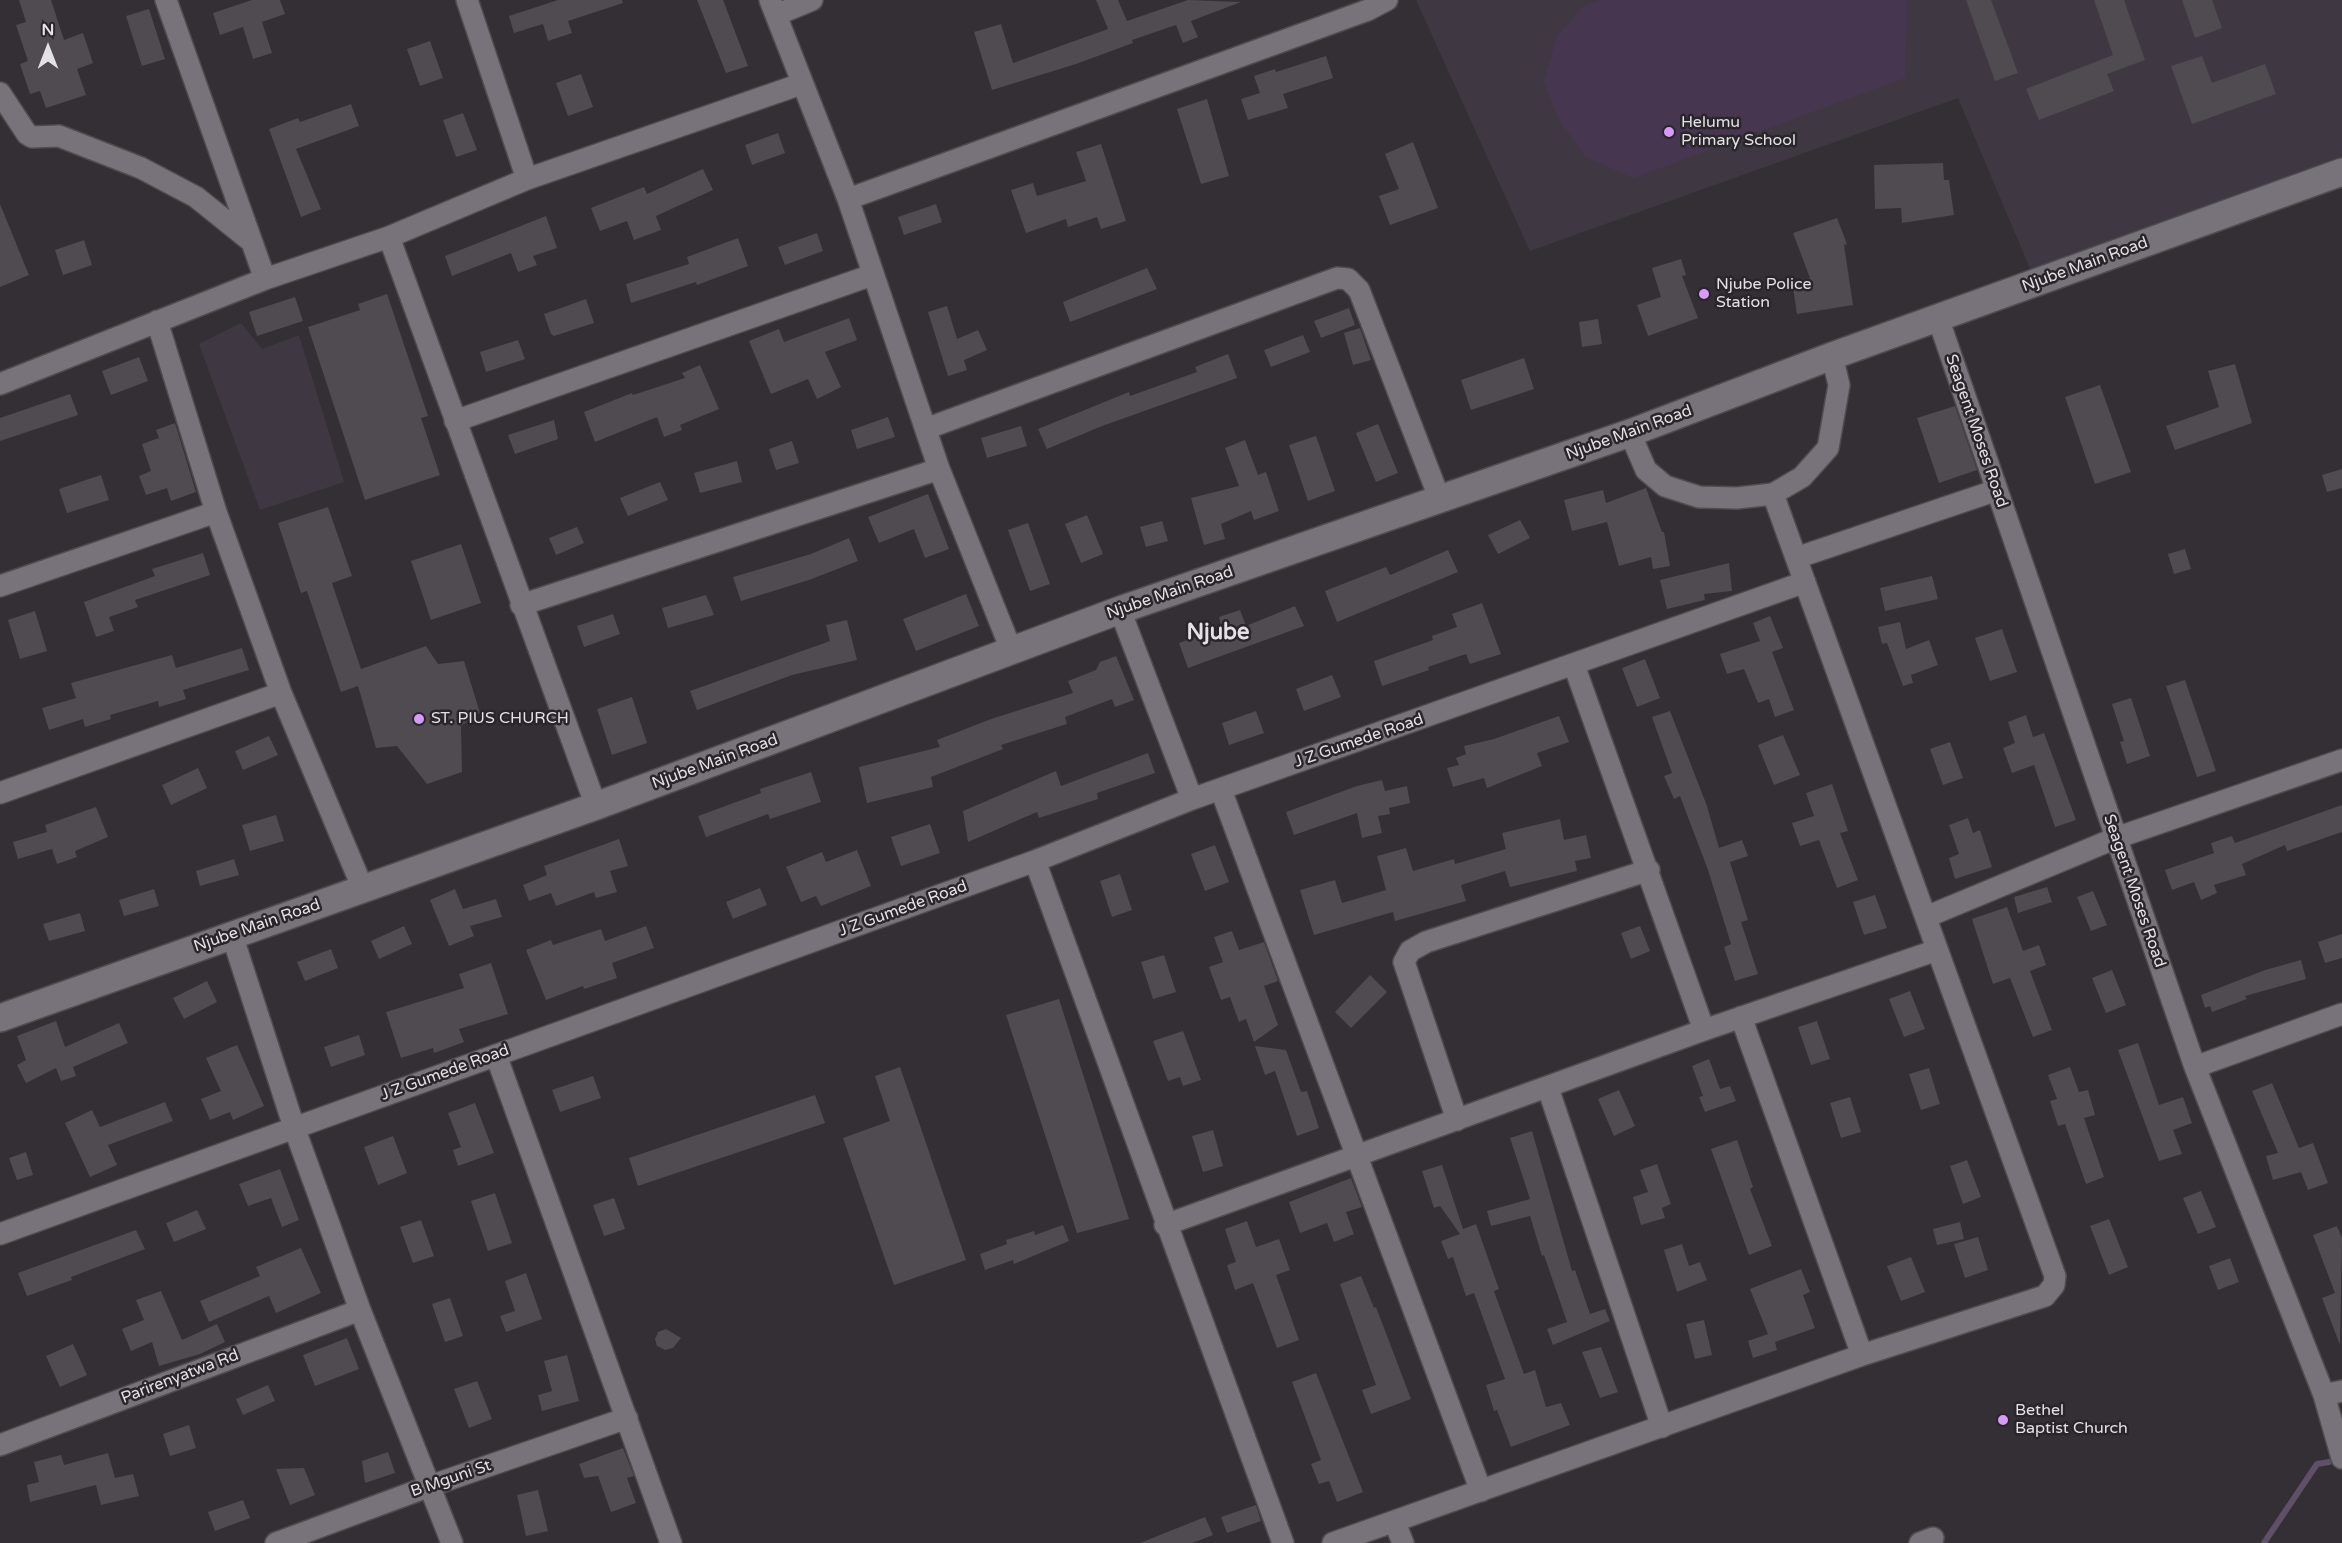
<!DOCTYPE html>
<html>
<head>
<meta charset="utf-8">
<style>
	body { margin:0 }
	#map { position:relative; width:2342px; height:1543px; overflow:hidden; background:#332f35; font-family:"Varela Round",sans-serif }
	canvas { display:block }
	.north { position:absolute; left:18px; top:18px; width:60px; height:60px; -webkit-text-stroke:4px #29252b; paint-order:stroke; rotate:0deg; font-size:16px; font-weight:700; line-height:24px; text-align:center; color:#e3e1e4 }
	.north::after { content:''; display:block; margin:auto; width:21px; height:27px; background:#e3e1e4; clip-path:polygon(50% 0,100% 100%,50% 72%,0 100%) }
</style>
</head>
<body>
<div id="map">
<canvas width="2342" height="1543"></canvas>
<div class="north">N</div>
</div>
<script>
const ctx = document.querySelector('canvas').getContext('2d');
ctx.lineJoin = 'round';
function fill(path, color) {
  ctx.fillStyle = color;
  ctx.fill(path, 'evenodd');
}
function shape(rows) {
  const path = new Path2D();
  for (const r of rows) {
    path.moveTo(r[0], r[1]);
    for (let i = 2; i < r.length; i += 2) path.lineTo(r[i], r[i + 1]);
  }
  return path;
}
function stroke(path, color, width, dash) {
  ctx.strokeStyle = color;
  ctx.lineWidth = width;
  ctx.lineCap = dash ? 'butt' : 'round';
  ctx.setLineDash(dash || []);
  ctx.stroke(path);
}
function drawText(font, color, halo, rows, align = 'center') {
  ctx.font = font + ' "Varela Round",sans-serif';
  ctx.lineWidth = 5;
  ctx.setLineDash([]);
  ctx.textBaseline = 'middle';
  ctx.strokeStyle = halo;
  ctx.fillStyle = color;
  for (const [text, x, y, turn = 0] of rows) {
    ctx.save();
    ctx.translate(x, y);
    ctx.rotate((+turn || 0) * Math.PI / 180);
    ctx.textAlign = isNaN(turn) ? turn : align;
    if (halo) ctx.strokeText(text, 0, 0);
    ctx.fillText(text, 0, 0);
    ctx.restore();
  }
}
fill(shape([
	[1416,0,2342,0,2342,166,2034,278,1958,98,1530,251],
	[241,323,262,349,299,335,344,482,260,510,199,344]
]), '#3f3843');
fill(shape([
	[1599,0,1907,0,1905,78,1633,178,1586,157,1559,120,1544,82,1557,37,1583,7]
]), '#473650');
stroke(shape([
	[2264,1543,2317,1464,2329,1462]
]), '#5f4f67', 6);
fill(shape([
	[19,0,51,0,64,40,83,33,93,63,77,69,86,95,46,108,40,91,30,94,20,64,28,61,16,25,26,22],
	[252,0,280,0,285,14,262,22,272,53,253,59,243,27,220,35,213,13],
	[558,0,622,0,623,3,568,21,572,33,548,41,543,24,514,33,509,16],
	[697,0,723,0,748,66,726,73],
	[1096,0,1118,0,1127,21,1188,0,1241,2,1191,21,1198,37,1183,43,1176,25,1132,40,1133,43,1076,64,992,90,974,32,1001,24,1013,63,1108,29],
	[1966,0,1991,0,2018,73,1995,81],
	[2094,0,2124,0,2145,60,2107,74,2114,91,2039,120,2026,89,2113,55],
	[2182,0,2212,0,2222,28,2195,38],
	[149,9,165,59,142,66,126,16],
	[430,41,443,78,420,86,407,49],
	[1326,56,1333,78,1283,94,1288,108,1248,120,1241,99,1260,93,1254,76,1275,69,1276,72],
	[2202,56,2212,83,2265,64,2276,94,2192,124,2171,66],
	[581,74,593,107,568,116,556,83],
	[1207,99,1229,176,1201,184,1177,109],
	[351,104,359,126,296,149,321,209,301,217,269,129,298,118,300,122],
	[463,113,477,150,456,157,443,120],
	[778,133,785,153,752,165,745,145],
	[1413,142,1438,208,1390,225,1379,196,1399,189,1385,154],
	[1101,144,1126,221,1101,229,1097,217,1068,227,1066,219,1026,233,1011,190,1033,183,1037,196,1086,181,1076,152],
	[1943,163,1944,180,1949,180,1954,215,1902,223,1901,208,1875,209,1874,165],
	[703,169,713,190,656,216,661,230,634,240,627,221,600,231,591,208,644,187,647,194],
	[0,204,29,275,0,287],
	[936,204,942,222,904,235,898,217],
	[546,216,557,248,533,256,537,265,518,272,511,253,452,276,445,256],
	[1837,218,1847,244,1844,245,1853,305,1797,314,1792,281,1810,278,1793,233],
	[817,233,823,251,785,265,778,247],
	[738,238,748,266,697,285,696,282,631,303,626,284,689,264,687,257],
	[84,240,92,265,63,275,55,250],
	[1681,259,1686,275,1682,276,1698,318,1648,336,1637,305,1661,297,1652,268],
	[1147,268,1157,289,1070,322,1063,302],
	[387,294,428,416,421,418,440,475,365,500,308,327,360,310,358,304],
	[295,297,303,321,257,336,249,312],
	[586,299,594,323,554,336,551,334,544,314],
	[947,306,957,339,978,330,987,350,964,360,967,370,948,376,928,312],
	[1349,308,1355,325,1321,338,1314,321],
	[849,318,857,340,825,352,841,387,817,399,808,379,771,394,749,341,779,329,784,342],
	[1598,319,1602,344,1582,347,1579,322],
	[1360,328,1371,360,1353,365,1344,333],
	[1303,335,1310,352,1271,367,1264,350],
	[518,340,525,359,486,372,480,352],
	[1228,354,1237,378,1102,426,1047,449,1038,429,1129,392,1130,396,1197,372,1195,367],
	[139,357,148,381,111,395,102,371],
	[1524,358,1534,389,1471,410,1461,380],
	[2235,364,2252,423,2175,450,2166,426,2219,407,2208,371],
	[700,365,719,409,680,425,682,430,664,437,657,417,595,442,584,412,632,393,633,395,685,378,682,373],
	[2100,385,2131,472,2095,484,2065,397],
	[70,394,78,415,0,441,0,418],
	[1955,406,1977,470,1939,483,1917,418],
	[888,417,895,437,857,449,851,430],
	[554,420,558,439,515,454,508,435],
	[175,423,196,492,171,501,167,488,146,495,139,476,151,471,142,444,159,438,156,430],
	[1378,424,1398,473,1376,482,1356,433],
	[1021,426,1027,446,987,458,981,438],
	[1316,436,1335,491,1308,501,1289,445],
	[1245,440,1258,475,1266,472,1279,511,1254,520,1251,511,1221,524,1225,539,1204,545,1191,498,1239,486,1225,448],
	[792,441,799,463,776,470,769,449],
	[737,461,742,482,700,493,694,473],
	[2342,469,2342,488,2327,492,2322,475],
	[101,475,109,500,67,513,59,489],
	[660,482,668,500,628,516,620,498],
	[1646,488,1662,532,1664,532,1670,566,1653,569,1651,557,1619,566,1607,522,1572,531,1564,500,1603,490,1606,503],
	[928,494,949,549,925,558,914,529,879,543,868,517],
	[328,507,352,576,332,583,361,669,426,646,438,664,464,661,480,713,461,726,462,772,427,784,397,746,376,748,358,686,341,692,307,591,301,593,278,523],
	[1087,515,1103,554,1081,563,1065,524],
	[1520,520,1530,538,1498,554,1488,535],
	[1162,521,1168,541,1146,547,1140,527],
	[1028,523,1050,584,1030,591,1008,530],
	[577,527,584,543,556,555,549,538],
	[849,538,858,561,809,580,741,601,733,577,811,554],
	[461,544,481,603,431,620,411,561],
	[2185,549,2191,569,2174,574,2168,554],
	[1448,550,1458,572,1337,622,1325,591,1386,567,1390,575],
	[203,553,210,575,135,600,138,607,109,617,114,631,96,637,84,602,155,576,152,569],
	[1729,563,1732,591,1704,594,1705,600,1667,609,1660,580],
	[1932,576,1938,599,1885,611,1880,588],
	[966,594,979,626,916,651,903,619],
	[706,595,714,615,668,628,662,608],
	[1482,603,1501,654,1470,664,1466,654,1428,667,1429,670,1382,686,1374,661,1433,640,1432,636,1457,627,1452,614],
	[1295,606,1304,626,1188,668,1179,643,1222,628,1219,617,1240,610,1246,626],
	[35,611,47,651,20,659,8,620],
	[613,614,620,634,584,647,577,626],
	[1770,616,1783,648,1772,652,1794,710,1775,717,1769,699,1758,703,1744,669,1727,674,1720,654,1760,641,1753,623],
	[847,620,857,660,792,675,697,710,690,691,830,641,826,625],
	[1900,622,1906,649,1929,640,1938,665,1911,675,1913,683,1903,686,1887,643,1882,644,1878,627],
	[2002,629,2017,672,1990,681,1975,638],
	[242,648,249,670,183,690,186,699,159,707,158,701,110,715,111,719,85,727,83,719,49,730,42,708,76,698,71,683,172,655,176,668],
	[1116,656,1134,700,1115,707,1112,699,1065,717,1067,724,1001,745,1003,749,931,777,933,787,867,803,859,767,940,747,937,740,991,719,1073,693,1068,681,1096,670,1100,662],
	[1645,659,1660,698,1637,707,1622,668],
	[1332,675,1341,697,1304,711,1296,689],
	[2185,680,2216,771,2197,777,2166,686],
	[632,697,647,743,612,755,597,709],
	[2131,698,2150,756,2127,764,2120,742,2124,741,2112,704],
	[1256,711,1264,733,1229,745,1222,723],
	[1670,711,1707,806,1719,848,1742,840,1748,856,1730,862,1748,920,1741,922,1758,974,1735,981,1724,947,1731,944,1708,870,1680,796,1674,799,1664,776,1672,773,1652,717],
	[2026,715,2033,737,2044,733,2076,820,2055,827,2034,765,2012,773,2003,748,2015,743,2008,722],
	[1559,716,1569,742,1537,753,1542,766,1487,788,1484,778,1453,787,1447,768,1459,765,1456,758,1466,754,1464,746,1494,739],
	[1783,735,1800,775,1774,785,1758,745],
	[269,736,278,755,243,770,235,751],
	[1950,742,1963,778,1943,785,1930,749],
	[1148,753,1155,773,1097,793,1098,799,1039,818,1037,812,968,842,963,811,1056,771,1061,786],
	[198,768,207,788,171,805,162,785],
	[811,772,821,802,770,819,768,814,706,837,698,816,761,793,760,789],
	[1382,780,1385,791,1407,786,1410,803,1389,808,1390,814,1378,816,1382,833,1362,838,1357,813,1294,835,1286,812,1357,786],
	[1832,784,1848,831,1840,833,1858,880,1837,888,1819,840,1800,846,1792,823,1814,816,1806,793],
	[2342,805,2342,832,2287,851,2285,845,2242,864,2246,875,2214,885,2217,893,2201,900,2194,882,2172,890,2165,870,2214,853,2211,843,2232,836,2235,843],
	[96,807,108,837,75,851,77,857,57,864,52,849,18,859,13,842,47,832,45,825],
	[276,815,284,841,250,851,242,825],
	[1968,818,1973,833,1980,830,1992,867,1955,879,1949,858,1959,854,1949,825],
	[1560,819,1564,840,1586,835,1591,858,1575,861,1577,871,1510,887,1505,871,1461,885,1466,901,1395,921,1393,912,1314,935,1300,890,1335,880,1342,903,1386,890,1377,856,1406,848,1413,871,1454,859,1455,864,1506,849,1502,833],
	[930,824,940,853,901,866,891,837],
	[619,839,628,866,610,871,617,892,596,898,594,892,556,906,551,893,529,901,523,885,547,875,544,866],
	[1215,845,1229,882,1205,891,1191,854],
	[857,850,871,886,821,906,816,896,801,902,786,867,822,852,826,862],
	[234,859,239,875,200,886,196,871],
	[1120,874,1132,910,1112,917,1100,881],
	[2047,887,2052,902,2018,913,2014,897],
	[760,888,767,905,733,919,726,902],
	[154,889,159,906,124,916,119,900],
	[455,889,463,909,496,899,502,917,470,926,474,936,449,946,430,900],
	[2093,891,2107,925,2091,931,2077,897],
	[1875,895,1887,928,1864,935,1853,902],
	[2007,907,2023,951,2039,945,2046,965,2030,971,2052,1030,2033,1037,2010,978,1993,984,1972,919],
	[80,913,85,931,49,941,43,924],
	[404,926,412,944,379,959,371,941],
	[646,926,654,948,612,963,617,978,584,989,583,986,546,1000,526,950,551,940,553,945,601,929,605,941],
	[1640,926,1650,951,1631,959,1621,933],
	[1232,931,1239,950,1264,942,1278,981,1264,986,1278,1025,1254,1042,1246,1019,1239,1022,1230,997,1221,1000,1209,967,1223,962,1214,937],
	[2342,934,2342,958,2325,963,2318,942],
	[331,949,338,968,305,981,297,962],
	[1164,955,1176,992,1153,999,1141,962],
	[2301,960,2306,979,2245,996,2247,999,2212,1012,2210,1006,2205,1008,2201,995,2265,970],
	[491,963,508,1014,459,1029,464,1042,434,1053,433,1048,401,1058,386,1012,464,988,459,974],
	[2112,970,2126,1005,2106,1013,2092,978],
	[1370,975,1387,992,1351,1028,1335,1012],
	[207,981,217,1002,184,1019,173,998],
	[1910,991,1925,1029,1904,1037,1889,999],
	[1059,999,1129,1219,1077,1233,1006,1015],
	[56,1021,65,1047,119,1023,128,1043,73,1067,76,1076,61,1081,56,1068,26,1083,17,1065,26,1060,17,1036],
	[1817,1021,1830,1059,1811,1065,1798,1027],
	[1183,1031,1201,1080,1183,1086,1180,1077,1168,1081,1153,1041],
	[359,1035,365,1055,331,1067,324,1047],
	[2138,1043,2159,1105,2183,1097,2192,1123,2173,1130,2182,1154,2159,1161,2118,1050],
	[237,1045,264,1106,233,1120,230,1112,210,1120,201,1099,221,1091,206,1058],
	[1255,1046,1286,1050,1301,1092,1307,1091,1319,1128,1297,1136,1275,1071,1265,1075],
	[1709,1059,1720,1089,1730,1086,1736,1101,1705,1112,1699,1097,1703,1096,1692,1066],
	[900,1067,966,1260,894,1285,843,1138,890,1121,875,1076],
	[2070,1067,2079,1092,2088,1090,2095,1115,2084,1118,2104,1177,2086,1184,2065,1124,2058,1126,2050,1101,2057,1099,2048,1075],
	[1929,1068,1940,1104,1921,1110,1909,1074],
	[593,1076,601,1098,560,1112,552,1090],
	[2272,1083,2299,1148,2313,1143,2328,1183,2308,1190,2301,1172,2273,1180,2266,1156,2278,1153,2252,1091],
	[1619,1090,1635,1126,1614,1136,1598,1099],
	[815,1095,825,1123,638,1186,629,1158],
	[1850,1097,1861,1132,1841,1138,1830,1103],
	[165,1102,173,1121,108,1145,117,1165,90,1177,65,1123,92,1110,100,1127],
	[475,1103,494,1153,458,1166,453,1150,461,1147,448,1113],
	[1213,1130,1223,1166,1203,1172,1192,1136],
	[1532,1131,1572,1271,1575,1270,1590,1314,1605,1309,1610,1321,1553,1345,1547,1329,1567,1322,1544,1255,1542,1256,1530,1216,1491,1226,1487,1211,1530,1199,1510,1138],
	[393,1136,407,1173,378,1185,364,1147],
	[1737,1140,1753,1187,1750,1189,1772,1246,1749,1255,1711,1149],
	[26,1152,33,1175,17,1180,9,1158],
	[1967,1160,1981,1197,1963,1204,1950,1166],
	[1657,1164,1671,1204,1662,1208,1665,1218,1641,1225,1633,1197,1648,1192,1640,1170],
	[1442,1165,1463,1229,1476,1224,1499,1289,1494,1291,1524,1374,1535,1370,1546,1407,1561,1403,1570,1425,1511,1447,1497,1410,1494,1411,1486,1385,1505,1379,1474,1293,1466,1296,1453,1257,1448,1259,1441,1241,1460,1234,1440,1206,1434,1208,1422,1171],
	[280,1169,299,1220,282,1227,271,1198,248,1206,239,1184],
	[1351,1178,1362,1207,1346,1212,1354,1234,1334,1242,1327,1223,1300,1233,1289,1202],
	[2201,1191,2216,1227,2198,1234,2183,1198],
	[495,1193,512,1243,488,1251,471,1201],
	[614,1198,625,1229,604,1236,593,1205],
	[197,1210,206,1229,174,1242,166,1223],
	[2109,1219,2128,1267,2109,1275,2090,1226],
	[421,1220,434,1256,413,1263,400,1227],
	[1247,1221,1256,1247,1279,1239,1290,1270,1276,1275,1299,1340,1277,1348,1253,1283,1235,1290,1227,1265,1236,1262,1225,1229],
	[1960,1222,1964,1239,1937,1245,1933,1229],
	[1063,1225,1069,1241,1014,1264,1013,1260,985,1270,980,1254,1007,1244,1006,1240,1034,1231,1035,1235],
	[2337,1226,2342,1238,2340,1345,2322,1298,2335,1293,2313,1235],
	[136,1230,145,1249,71,1277,72,1280,27,1296,18,1273],
	[1978,1237,1988,1270,1965,1278,1954,1244],
	[1682,1244,1689,1266,1700,1262,1707,1280,1677,1292,1664,1250],
	[301,1248,321,1293,276,1313,269,1296,209,1322,200,1301,260,1276,256,1267],
	[1911,1257,1925,1292,1901,1301,1887,1266],
	[2230,1258,2239,1282,2218,1290,2209,1266],
	[1801,1269,1810,1292,1803,1295,1815,1328,1775,1342,1777,1350,1753,1358,1748,1341,1768,1334,1750,1289],
	[526,1273,542,1319,506,1332,500,1316,515,1311,505,1281],
	[1361,1276,1374,1308,1376,1307,1411,1399,1371,1414,1362,1390,1376,1385,1340,1284],
	[161,1291,182,1340,217,1324,225,1342,200,1354,159,1366,152,1342,131,1351,122,1329,144,1320,136,1300],
	[450,1298,463,1336,445,1342,432,1304],
	[1704,1320,1712,1355,1695,1359,1686,1324],
	[666,1329,681,1338,673,1348,665,1350,657,1346,655,1339,658,1332],
	[347,1338,359,1369,315,1386,303,1355],
	[73,1344,87,1375,60,1387,46,1356],
	[1601,1347,1618,1392,1600,1398,1582,1352],
	[567,1355,579,1401,542,1411,538,1395,552,1391,544,1361],
	[1316,1373,1363,1492,1337,1502,1329,1481,1319,1484,1311,1464,1321,1460,1292,1382],
	[477,1381,492,1419,469,1428,454,1389],
	[268,1385,275,1401,243,1415,236,1399],
	[189,1425,196,1448,170,1456,163,1434],
	[623,1448,634,1476,627,1478,636,1503,611,1512,598,1476,584,1478,579,1464],
	[388,1452,395,1473,365,1483,362,1461],
	[108,1453,115,1478,133,1474,139,1496,101,1505,96,1485,30,1502,27,1485,39,1482,34,1462,61,1455,64,1465],
	[304,1468,315,1495,290,1505,276,1469],
	[538,1490,548,1531,526,1536,517,1495],
	[243,1500,250,1518,215,1531,208,1512],
	[1256,1505,1261,1521,1227,1533,1221,1517],
	[1205,1517,1213,1535,1192,1543,1140,1543]
]), '#4f4b51');
const minor = shape([
	[166,0,265,279],
	[467,0,527,179],
	[770,0,848,199,939,469,1012,652],
	[776,15,812,0],
	[0,93,27,134,32,137,59,136,141,168,196,197,252,242],
	[848,199,1368,10,1387,0],
	[389,237,596,806],
	[1938,318,2195,1067,2324,1395,2342,1458],
	[157,321,216,512,281,693,363,889],
	[0,384,265,279,389,237,527,179,801,84],
	[455,421,872,275],
	[928,428,1337,278,1348,279,1359,290,1440,500],
	[1630,433,1646,470,1665,486,1699,497,1737,498,1773,494,1802,477,1828,448,1839,385,1832,356],
	[1796,558,1997,490],
	[0,586,216,512],
	[521,605,939,469],
	[1120,610,1192,799],
	[1574,665,1704,1030],
	[1221,790,1481,1491],
	[0,793,281,693],
	[1035,861,1283,1543],
	[1926,917,2116,838,2342,760],
	[232,935,294,1127,360,1310,452,1543],
	[1741,1017,1862,1355],
	[496,1055,671,1543],
	[2195,1067,2342,1014],
	[1548,1088,1662,1427],
	[1457,1120,1404,962,1410,951,1426,942,1649,870],
	[1165,1225,1704,1030,1937,950],
	[0,1234,1035,861,1192,799,1805,582],
	[2324,1395,2342,1391],
	[0,1445,360,1310],
	[1395,1523,1403,1543],
	[276,1543,430,1486,627,1418],
	[1333,1543,1862,1355,2045,1296,2054,1285,2055,1276,1773,494],
	[1920,1543,1933,1538]
]);
const tertiary = shape([
	[0,1018,596,806,1120,610,1630,433,1832,356,2342,172]
]);
stroke(minor, '#4f4c50', 24);
stroke(tertiary, '#4f4c50', 30);
stroke(minor, '#78737a', 21);
stroke(tertiary, '#78737a', 27);
for (const [x, y, r, color] of [
	[1669,132,6,"#d89af8"],
	[1704,294,6,"#d89af8"],
	[419,719,6,"#d89af8"],
	[2003,1420,6,"#d89af8"]
]) {
  const dot = new Path2D();
  dot.arc(x, y, r, 0, 2 * Math.PI);
  ctx.fillStyle = color;
  ctx.fill(dot);
  stroke(dot, '#29252b', 2);
}
drawText('16px', '#e3e1e4', '#29252b', [
	["Helumu",1681,123],
	["Primary School",1681,141],
	["Njube Police",1716,285],
	["Station",1716,303],
	["ST. PIUS CHURCH",431,719],
	["Bethel",2015,1411],
	["Baptist Church",2015,1429]
], 'left');
drawText('16px', '#e3e1e4', '#29252b', [
	["Njube Main Road",2085,265,-20],
	["Seagent Moses Road",1976,431,71],
	["Njube Main Road",1629,433,-20],
	["Njube Main Road",1170,593,-19],
	["J Z Gumede Road",1359,741,-19],
	["Njube Main Road",715,762,-20],
	["Seagent Moses Road",2134,891,71],
	["J Z Gumede Road",903,909,-20],
	["Njube Main Road",257,926,-19],
	["J Z Gumede Road",445,1073,-20],
	["Parirenyatwa Rd",180,1377,-21],
	["B Mguni St",451,1479,-19]
]);
drawText('bold 22px', '#e3e1e4', '#29252b', [
	["Njube",1218,633]
]);
</script>
</body>
</html>
